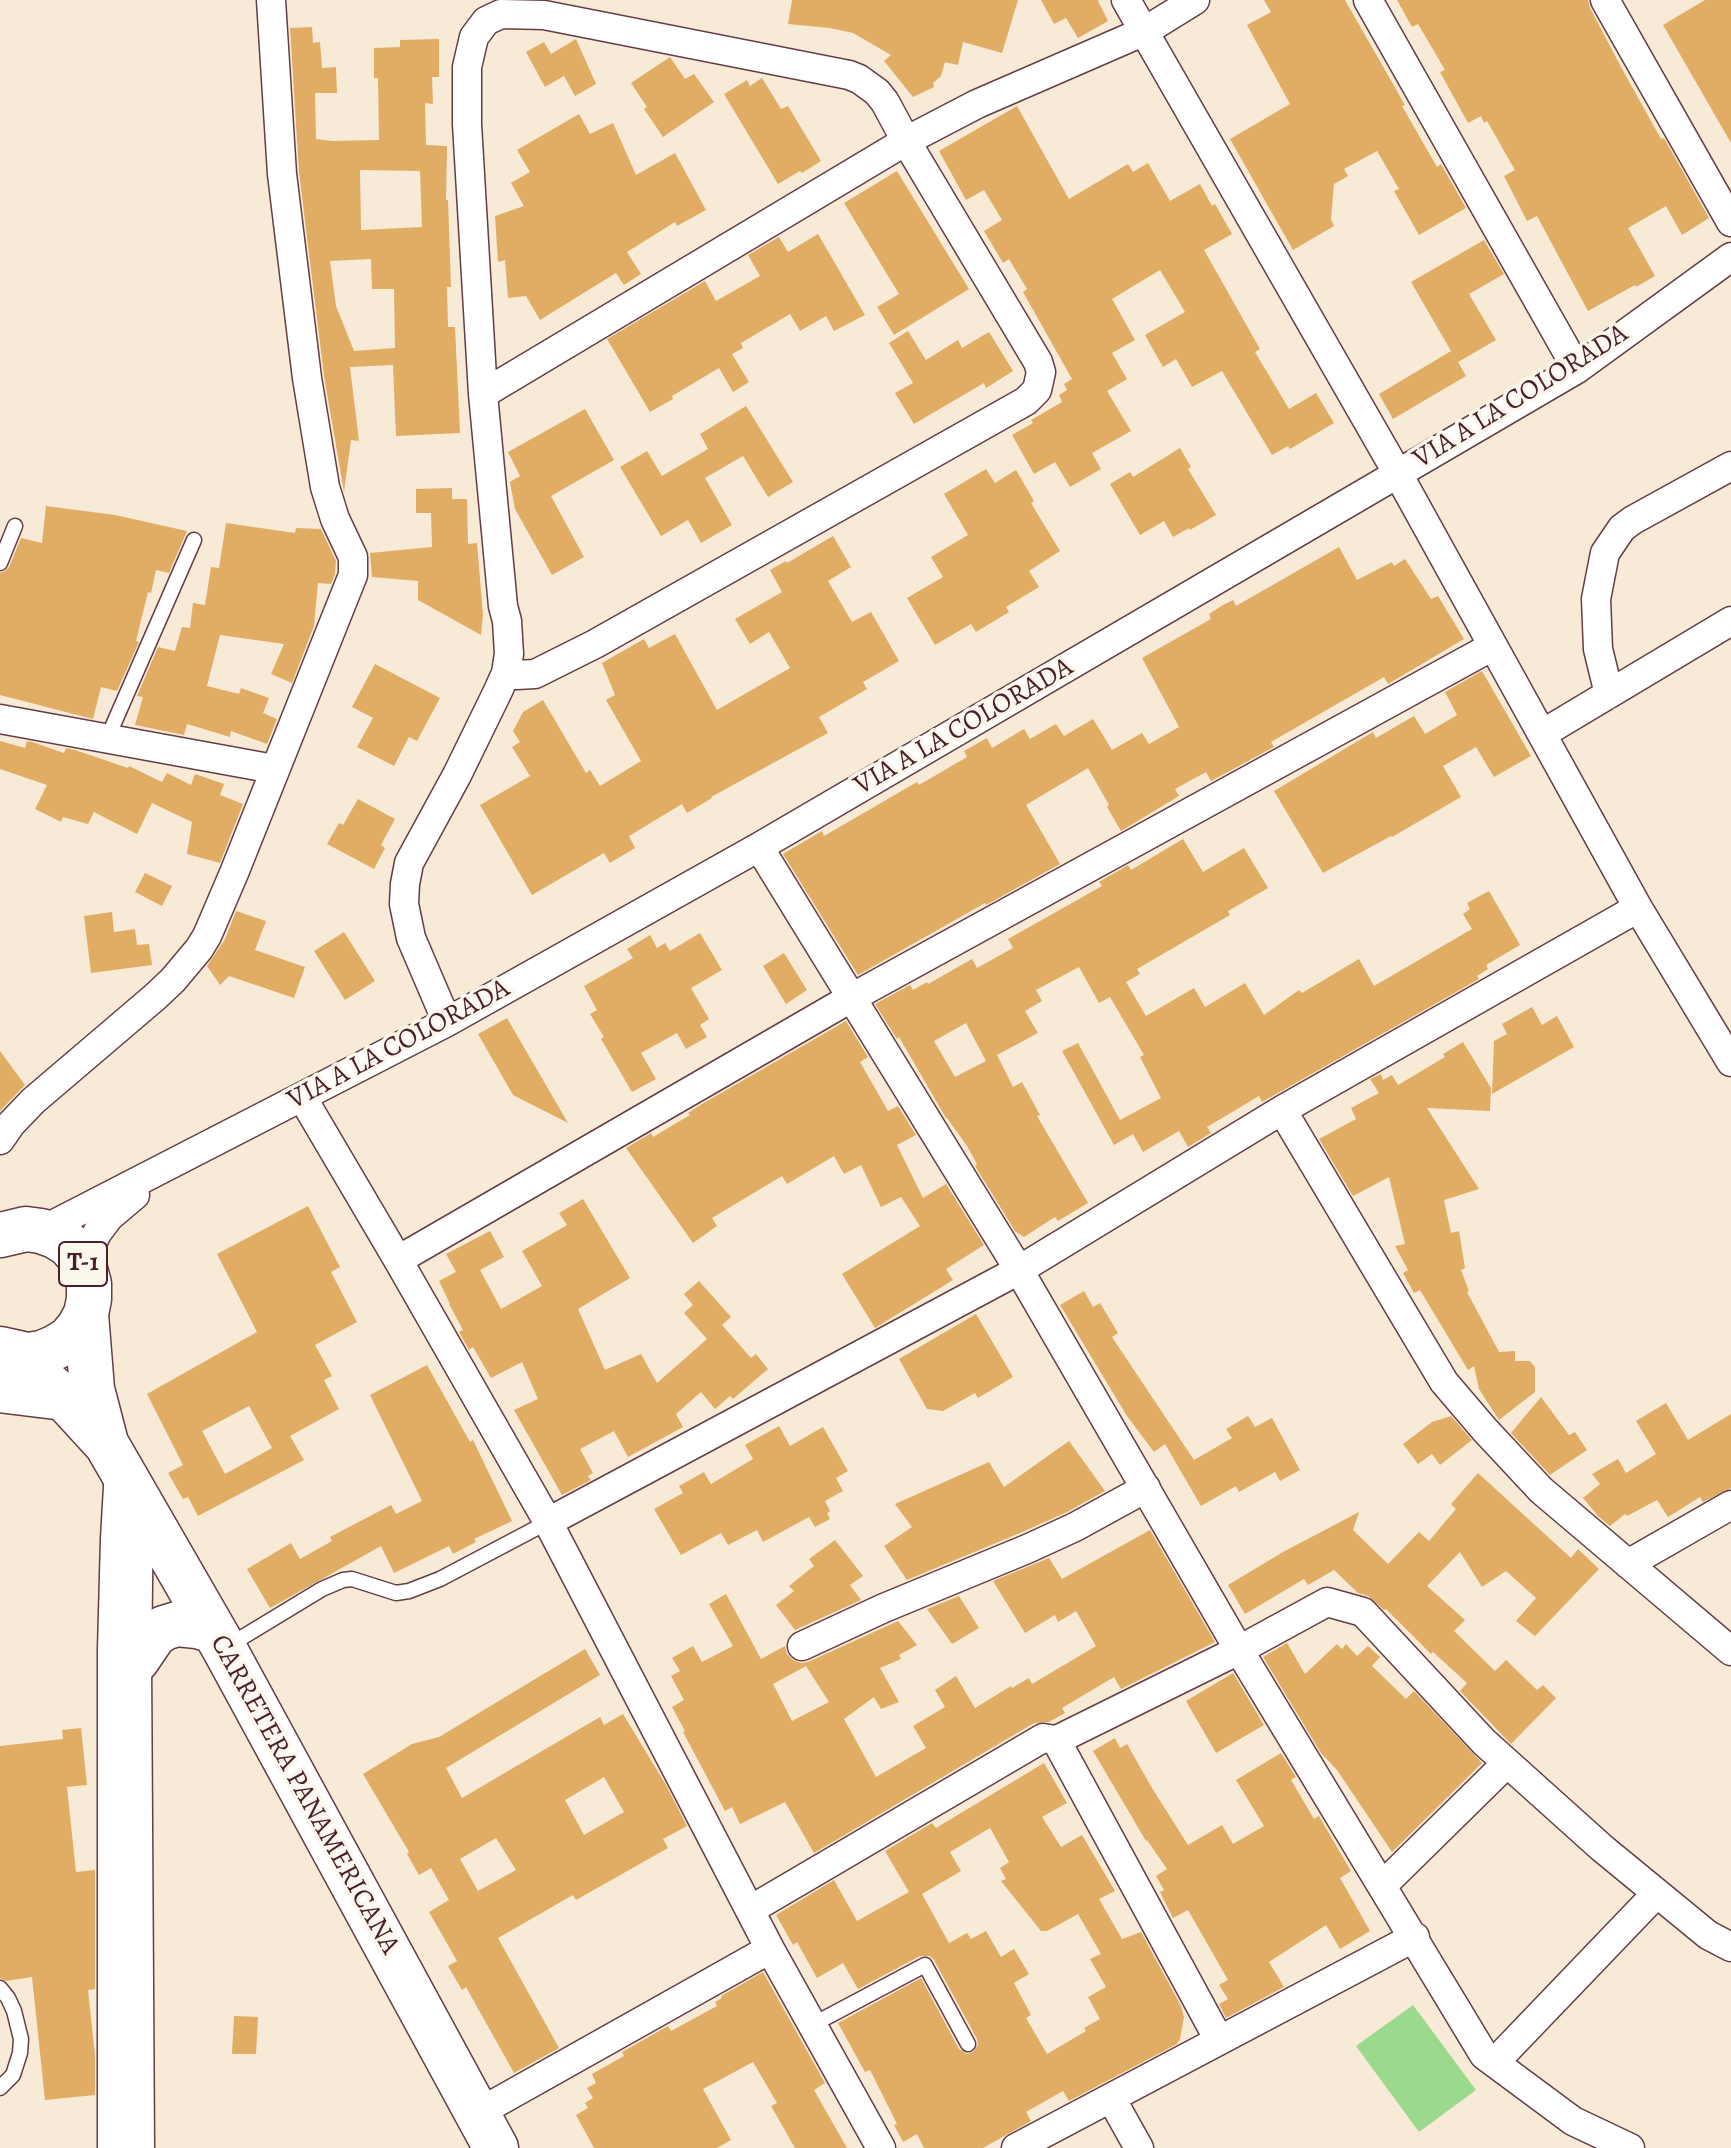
<!DOCTYPE html>
<html>
<head>
<meta charset="utf-8">
<style>
	body { margin:0 }
	canvas { display:block; background:#f7ead7 }
</style>
</head>
<body>
<canvas width="1731" height="2148"></canvas>
<script>
const ctx = document.querySelector('canvas').getContext('2d');
ctx.lineJoin = 'round';
function fill(path, color) {
  ctx.fillStyle = color;
  ctx.fill(path, 'evenodd');
}
function shape(rows) {
  const path = new Path2D();
  for (const r of rows) {
    path.moveTo(r[0], r[1]);
    for (let i = 2; i < r.length; i += 2) path.lineTo(r[i], r[i + 1]);
  }
  return path;
}
function stroke(path, color, width, dash) {
  ctx.strokeStyle = color;
  ctx.lineWidth = width;
  ctx.lineCap = dash ? 'butt' : 'round';
  ctx.setLineDash(dash || []);
  ctx.stroke(path);
}
function drawText(font, color, halo, rows, align = 'center') {
  ctx.font = font + ' Alegreya,serif';
  ctx.lineWidth = 7;
  ctx.setLineDash([]);
  ctx.textBaseline = 'middle';
  ctx.strokeStyle = halo;
  ctx.fillStyle = color;
  for (const [text, x, y, turn = 0] of rows) {
    ctx.save();
    ctx.translate(x, y);
    ctx.rotate((+turn || 0) * Math.PI / 180);
    ctx.textAlign = isNaN(turn) ? turn : align;
    if (halo) ctx.strokeText(text, 0, 0);
    ctx.fillText(text, 0, 0);
    ctx.restore();
  }
}
fill(shape([
	[1413,2005,1476,2090,1419,2132,1356,2046]
]), '#9bd98e');
fill(shape([
	[792,0,1018,0,1002,53,963,42,958,65,945,62,941,76,933,83,934,87,913,97,884,61,891,55,853,33,830,28,788,24],
	[1041,0,1100,0,1098,1,1108,21,1078,38,1066,18,1054,24],
	[1264,0,1345,0,1405,105,1402,106,1437,167,1441,164,1466,208,1419,235,1394,191,1399,189,1377,151,1344,169,1348,176,1334,184,1331,219,1334,226,1293,250,1230,139,1290,104,1247,25,1271,12],
	[1397,0,1588,0,1590,8,1621,67,1661,139,1664,138,1709,218,1682,235,1666,206,1628,228,1655,276,1636,287,1635,285,1588,311,1537,216,1527,221,1504,176,1515,170,1487,121,1484,123,1481,116,1468,123,1440,72,1445,70,1418,24,1412,27],
	[1705,0,1731,0,1731,143,1663,25],
	[312,27,313,43,320,42,322,68,336,67,337,93,315,93,316,139,332,141,379,140,378,78,374,78,374,48,400,47,400,40,439,39,439,77,432,77,433,104,425,103,426,145,447,146,446,200,448,200,451,287,447,287,448,327,455,327,460,433,396,436,393,365,350,367,359,441,351,440,344,492,324,376,299,172,290,28],
	[360,170,420,171,422,227,361,230],
	[371,259,372,289,394,289,395,348,354,351,336,306,330,261],
	[576,39,596,84,575,96,564,76,545,87,526,52,544,42,551,54],
	[670,57,685,79,694,74,714,102,663,137,644,109,647,107,631,83],
	[762,78,781,109,788,106,821,161,802,173,800,171,778,184,724,94,747,80,750,86],
	[1017,106,1069,199,1128,164,1133,172,1148,163,1170,201,1200,184,1212,206,1215,204,1232,234,1204,250,1260,349,1255,352,1289,409,1316,393,1334,423,1290,449,1288,446,1272,455,1222,371,1192,387,1176,359,1163,367,1145,335,1185,312,1160,270,1112,299,1135,340,1112,353,1127,379,1107,391,1131,431,1092,453,1101,469,1070,487,1055,462,1034,474,1012,435,1033,423,1031,420,1062,402,1059,395,1067,390,1064,384,1072,379,1023,292,1027,289,1009,259,1003,263,984,231,1002,220,984,190,966,200,939,151],
	[579,114,590,134,613,123,636,175,675,153,706,210,677,226,675,222,627,252,641,274,624,285,616,273,540,320,526,296,508,298,505,260,498,262,495,216,524,206,511,183,530,172,517,150],
	[897,171,969,289,894,335,877,307,899,294,844,203],
	[818,234,865,315,834,331,826,316,800,331,790,314,741,343,743,348,732,354,749,382,733,392,719,368,672,396,673,399,650,412,607,339,705,281,716,301,760,276,748,255,779,237,788,252],
	[1484,240,1504,274,1469,294,1496,340,1458,362,1466,376,1393,419,1379,394,1451,351,1411,282],
	[908,331,926,360,958,340,962,348,989,332,1013,371,986,388,984,383,914,424,895,393,913,383,889,343],
	[746,406,793,482,768,497,743,456,705,478,732,525,701,543,688,520,661,536,620,467,647,451,662,476,708,449,700,434],
	[585,409,614,460,551,496,584,557,552,575,515,509,510,482,520,476,508,452],
	[1180,448,1191,467,1188,469,1216,515,1190,530,1189,528,1173,537,1164,521,1140,535,1110,484,1130,472,1133,477],
	[986,469,995,483,1016,470,1034,501,1031,503,1060,551,1029,571,1039,587,1006,607,1009,612,976,632,971,624,935,645,907,598,943,577,931,557,968,535,944,494],
	[452,488,452,499,467,499,468,544,477,543,483,615,481,635,418,600,418,581,372,577,370,553,432,547,431,513,416,513,416,489],
	[46,506,115,515,187,531,169,573,156,570,151,593,148,592,136,641,139,642,117,691,101,687,93,719,0,695,0,573,5,571,9,567,21,538,42,543],
	[226,523,295,533,296,528,321,529,336,561,335,574,331,584,318,583,314,626,292,683,271,674,284,644,220,635,207,686,239,694,241,688,269,698,263,713,277,719,267,744,231,731,230,737,187,724,184,735,135,725,143,697,137,696,158,647,175,651,182,627,190,628,193,603,205,605,211,567,219,568],
	[833,536,851,567,828,581,852,622,871,612,899,661,863,682,867,689,819,717,828,733,711,797,712,798,687,813,682,804,629,836,635,848,610,863,604,853,532,895,480,805,530,776,512,747,520,742,513,731,523,712,543,700,586,773,590,770,600,786,641,761,606,700,615,695,602,663,644,639,649,648,675,634,717,710,790,668,769,632,750,644,735,619,782,592,770,570,786,561,787,563],
	[1339,547,1357,580,1392,562,1394,566,1405,559,1431,599,1438,596,1464,639,1388,684,1384,677,1271,742,1274,747,1211,781,1206,772,1175,789,1179,796,1121,831,1107,807,1109,805,1088,768,1026,805,1060,864,986,905,985,903,858,975,783,854,822,831,824,836,917,782,919,785,967,757,964,751,987,738,992,748,1024,729,1030,739,1056,724,1064,736,1093,719,1112,750,1142,733,1149,744,1179,727,1142,658,1211,619,1209,614,1223,605,1233,600,1236,606],
	[375,664,440,698,417,741,409,737,394,766,357,747,373,718,352,707],
	[1482,671,1531,756,1494,777,1476,747,1443,766,1461,797,1392,837,1391,836,1323,873,1274,791,1373,732,1376,738,1414,716,1425,734,1457,715,1445,692],
	[0,741,25,748,27,741,32,742,64,753,66,748,75,750,128,768,129,766,162,782,167,773,191,785,195,774,224,784,220,795,243,804,220,863,187,854,192,822,152,803,137,834,94,812,88,824,63,817,61,822,35,809,47,785,0,769],
	[358,799,395,819,381,845,385,848,374,869,327,844,339,823,343,825],
	[1183,839,1203,872,1244,848,1268,888,1228,911,1230,915,1137,969,1140,974,1126,982,1146,1016,1194,988,1205,1007,1245,983,1264,1015,1299,990,1302,993,1359,959,1374,986,1472,929,1463,914,1470,909,1467,903,1489,891,1520,945,1486,965,1488,969,1477,976,1479,979,1262,1102,1259,1096,1207,1127,1211,1133,1188,1147,1179,1131,1143,1152,1133,1134,1114,1145,1062,1051,1078,1043,1120,1120,1161,1098,1140,1057,1144,1055,1110,997,1099,1003,1079,967,1036,990,1042,1001,1025,1011,1038,1033,997,1055,1013,1087,1022,1082,1040,1115,1037,1116,1088,1203,1058,1221,1055,1217,1024,1237,1015,1231,975,1166,977,1164,967,1146,947,1118,946,1118,899,1037,897,1039,875,1004,910,985,913,990,927,982,928,984,972,959,977,968,1013,948,1008,939,1102,886,1099,882,1118,871,1128,865,1131,870],
	[966,1023,986,1061,955,1077,934,1041],
	[145,873,172,886,162,906,135,892],
	[236,911,266,921,255,950,305,967,294,998,229,976,220,985,207,966,225,939],
	[112,912,114,932,135,929,137,945,149,944,152,965,91,973,84,916],
	[344,932,375,981,345,1000,314,951],
	[700,933,722,970,691,988,709,1019,700,1025,707,1037,686,1049,677,1033,641,1053,656,1079,632,1092,601,1039,604,1037,590,1014,597,1010,584,986,633,958,627,949,650,935,657,948,665,943,670,951],
	[784,953,807,990,786,1004,763,966],
	[1532,1007,1542,1025,1557,1016,1574,1047,1492,1094,1494,1041,1507,1034,1502,1024],
	[507,1018,568,1123,513,1095,478,1034],
	[846,1021,868,1057,860,1062,888,1111,898,1106,916,1135,897,1145,923,1198,946,1184,984,1245,946,1269,953,1280,875,1328,842,1274,920,1226,901,1197,881,1207,861,1165,844,1174,834,1156,787,1184,782,1176,712,1218,717,1226,693,1243,626,1148,651,1133,653,1137,690,1115,688,1113,702,1104],
	[1463,1042,1491,1088,1490,1111,1427,1108,1479,1189,1444,1200,1451,1233,1459,1231,1465,1268,1461,1270,1469,1291,1467,1292,1499,1352,1515,1351,1515,1361,1530,1361,1535,1367,1535,1392,1499,1420,1479,1389,1474,1366,1468,1370,1420,1290,1414,1293,1403,1273,1408,1270,1395,1246,1405,1244,1389,1177,1353,1196,1319,1139,1356,1119,1351,1108,1379,1093,1370,1079,1381,1074,1383,1080,1392,1075,1398,1085,1445,1057,1443,1054],
	[0,1051,25,1085,0,1111],
	[583,1199,630,1278,578,1309,605,1370,641,1354,657,1383,707,1339,684,1313,693,1305,684,1294,699,1281,731,1317,722,1325,751,1358,756,1354,768,1369,733,1399,730,1396,715,1409,701,1392,676,1414,683,1427,628,1457,614,1431,580,1449,593,1473,588,1476,591,1480,562,1495,514,1410,538,1399,522,1362,491,1378,473,1347,469,1350,459,1332,463,1330,449,1304,450,1304,439,1281,456,1272,446,1254,490,1231,504,1257,480,1270,501,1309,542,1286,522,1251,567,1225,559,1213],
	[308,1206,340,1267,331,1272,357,1322,315,1345,332,1376,324,1380,339,1409,290,1436,304,1460,198,1516,188,1497,183,1499,168,1473,183,1465,147,1394,257,1332,217,1254],
	[249,1406,272,1448,225,1474,202,1431],
	[1084,1291,1093,1307,1100,1303,1118,1333,1112,1337,1194,1460,1232,1438,1226,1429,1248,1416,1255,1427,1272,1418,1300,1470,1280,1481,1275,1472,1239,1492,1236,1486,1201,1506,1165,1444,1154,1452,1127,1416,1060,1305],
	[976,1314,1013,1377,978,1398,975,1393,943,1411,927,1409,899,1359],
	[427,1365,470,1442,473,1440,512,1521,474,1539,476,1542,453,1554,449,1546,394,1573,381,1546,270,1608,247,1569,291,1543,300,1559,332,1541,330,1537,391,1505,396,1514,422,1501,370,1395],
	[1541,1397,1569,1435,1575,1432,1587,1450,1550,1475,1511,1433],
	[1666,1403,1688,1440,1731,1414,1731,1488,1703,1502,1700,1497,1668,1517,1657,1500,1627,1516,1625,1514,1610,1526,1598,1516,1583,1498,1600,1484,1592,1474,1618,1459,1626,1473,1656,1454,1636,1421],
	[1451,1416,1472,1440,1440,1465,1432,1454,1418,1464,1403,1444,1432,1422],
	[779,1426,790,1446,823,1427,848,1471,836,1478,843,1491,825,1501,830,1511,827,1513,830,1519,815,1527,809,1517,763,1542,757,1530,728,1545,721,1533,681,1555,654,1509,683,1493,679,1486,704,1472,711,1484,753,1459,745,1445],
	[1069,1441,1105,1491,1067,1512,1020,1533,907,1580,884,1546,912,1527,895,1504,989,1462,1004,1487],
	[1478,1473,1571,1558,1578,1549,1599,1569,1535,1636,1516,1621,1536,1598,1506,1571,1482,1587,1460,1552,1427,1586,1465,1620,1454,1631,1495,1671,1506,1660,1537,1690,1543,1685,1556,1698,1511,1744,1460,1691,1467,1683,1433,1652,1431,1654,1386,1609,1384,1610,1368,1596,1358,1593,1334,1570,1308,1585,1304,1579,1245,1614,1228,1585,1283,1552,1359,1512,1353,1530,1388,1564,1419,1532,1429,1541,1456,1509,1451,1504],
	[1150,1530,1215,1642,1121,1689,1114,1677,1062,1708,1065,1713,1049,1722,1034,1723,814,1853,785,1802,740,1824,732,1807,725,1811,683,1732,685,1731,672,1707,684,1700,671,1676,680,1671,672,1658,693,1646,702,1662,733,1646,709,1604,726,1594,761,1659,785,1646,787,1654,793,1660,801,1663,808,1662,898,1621,917,1645,899,1655,901,1659,880,1668,899,1702,881,1709,874,1697,844,1719,876,1777,926,1748,913,1726,945,1707,935,1690,956,1676,975,1708,1011,1686,1012,1688,1029,1678,1032,1684,1096,1646,1076,1611,1058,1622,1055,1615,1025,1633,993,1581,1049,1558,1062,1579],
	[806,1666,829,1702,792,1721,773,1684],
	[835,1540,863,1576,850,1585,861,1600,795,1630,776,1605,794,1591,789,1586,814,1566,809,1559],
	[959,1596,979,1628,952,1644,927,1609],
	[1287,1643,1305,1674,1337,1644,1342,1649,1346,1644,1357,1656,1368,1646,1380,1657,1372,1666,1406,1699,1414,1691,1482,1763,1392,1852,1337,1770,1321,1753,1263,1657],
	[585,1649,600,1675,446,1768,462,1798,600,1717,604,1725,623,1714,666,1785,687,1826,663,1839,668,1848,576,1900,573,1895,498,1938,559,2048,514,2073,466,1987,462,1990,448,1966,457,1961,429,1912,449,1900,431,1868,419,1875,407,1854,409,1852,363,1774,412,1744,439,1737],
	[604,1777,624,1812,584,1835,565,1800],
	[496,1838,516,1870,478,1891,460,1859],
	[1233,1673,1264,1725,1216,1753,1186,1701],
	[81,1728,87,1785,67,1787,76,1872,95,1870,95,1989,88,1990,95,2055,95,2095,45,2100,32,1977,6,1981,0,1978,0,1746,63,1739,62,1730],
	[1115,1738,1120,1748,1127,1744,1152,1788,1188,1845,1222,1825,1233,1844,1264,1826,1236,1780,1281,1753,1296,1777,1291,1780,1314,1819,1319,1816,1351,1871,1340,1878,1370,1931,1340,1949,1326,1925,1269,1962,1284,1987,1226,2018,1219,2004,1228,1999,1219,1985,1228,1980,1188,1910,1173,1918,1160,1892,1164,1890,1156,1876,1167,1869,1147,1840,1146,1841,1093,1751],
	[1044,1763,1067,1803,1042,1817,1061,1847,1082,1835,1115,1891,1099,1899,1122,1939,1141,1932,1181,2006,1184,2017,1180,2039,1177,2044,1069,2101,1063,2091,1026,2112,1031,2121,983,2148,924,2148,917,2134,903,2142,894,2125,897,2124,870,2070,865,2072,838,2023,921,1978,959,2049,967,2054,973,2052,978,2045,977,2039,934,1960,930,1956,920,1956,858,1989,843,1963,817,1978,797,1942,793,1945,776,1915,834,1880,857,1921,909,1892,885,1851,932,1823,936,1828],
	[990,1828,1009,1862,1000,1868,1006,1879,1001,1881,1041,1931,1047,1931,1078,1914,1101,1954,1090,1959,1106,1987,1088,1997,1100,2019,1084,2028,1086,2031,1047,2054,1026,2018,1031,2015,1014,1983,1029,1974,1014,1949,1001,1957,986,1931,971,1939,967,1933,949,1943,922,1894,961,1871,950,1852],
	[763,1972,825,2083,814,2090,847,2148,795,2148,771,2106,777,2103,753,2062,703,2089,731,2140,717,2148,594,2148,576,2115,588,2108,585,2103,593,2098,587,2088,596,2083,592,2074,624,2056,622,2052,668,2026,671,2031,717,2006,715,2002,722,1998,721,1996],
	[234,2016,258,2017,256,2054,232,2054]
]), '#e1ad65');
const service = shape([
	[0,563,15,526],
	[107,739,194,540],
	[228,1646,322,1589,343,1580,352,1579,396,1593,409,1591,440,1579,548,1522],
	[0,1988,8,1998,14,2011,21,2039,20,2053,13,2075,0,2088],
	[812,2025,925,1965,968,2044]
]);
const minor = shape([
	[1126,0,1398,474,1638,908,1731,1062],
	[1368,0,1577,369],
	[1605,0,1731,222],
	[483,394,906,141,977,104,1145,31,1195,0],
	[1609,694,1598,649,1596,599,1605,553,1622,528,1633,520,1731,466],
	[0,719,274,769],
	[1542,734,1731,621],
	[759,847,1019,1270,1239,1650,1484,2055,1573,2121,1630,2148],
	[447,1022,411,938,404,904,405,884,409,863,457,775,498,691,506,673,509,654,507,621,503,606,483,394,467,124,467,67,474,37,486,21,501,14,544,15,849,75,859,79,877,92,885,102,906,141,1038,362,1041,372,1037,390,1026,401,595,644,535,674,516,675,506,673],
	[302,1097,398,1260,548,1522,770,1949,881,2148],
	[1282,1110,1444,1382,1485,1430,1541,1490,1731,1651],
	[0,1140,11,1124,33,1101,155,997,173,980,199,949,207,936,234,873,353,575,353,557,335,519,325,487,307,378,282,174,271,0],
	[41,1231,447,1022,759,847,1577,369,1731,257],
	[398,1260,851,998,1493,646],
	[85,1269,91,1246,97,1233,109,1217,135,1195],
	[139,1509,137,1660,140,2148],
	[548,1522,1019,1270,1282,1110,1638,908],
	[1628,1564,1731,1505],
	[802,1646,884,1608,1027,1549,1075,1527,1146,1488],
	[1056,1740,1219,2040],
	[1383,1885,1507,1763],
	[750,1910,1043,1738,1056,1740,1063,1737,1239,1650,1327,1602,1363,1612,1484,1742,1602,1848,1708,1935,1731,1947],
	[1495,2062,1657,1893],
	[1111,2098,1139,2148],
	[478,2113,770,1949],
	[112,2148,112,1649,115,1539,119,1469],
	[1016,2148,1415,1937]
]);
const primary = shape([
	[86,1314,92,1389,105,1439],
	[35,1373,64,1398,107,1445,224,1648,496,2148],
	[137,1660,154,1635,164,1628,177,1624,197,1626,214,1631]
]);
const trunk = shape([
	[0,1235,26,1229,41,1231,55,1236,68,1244,78,1255,85,1269,89,1284,89,1299,86,1314,79,1327,69,1339,56,1347,42,1353,27,1355,0,1349],
	[0,1390,64,1398]
]);
stroke(service, '#643d45', 17);
stroke(minor, '#643d45', 31);
stroke(primary, '#643d45', 47);
stroke(trunk, '#643d45', 47);
stroke(service, '#fff', 14);
stroke(minor, '#fff', 28);
stroke(primary, '#fff', 44);
stroke(trunk, '#fff', 44);
for (const [x, y, w] of [
	[83,1264,48]
]) {
  const box = new Path2D();
  box.roundRect(x - w / 2, y - 22, w, 44, 6);
  ctx.fillStyle = '#fbf7ec';
  ctx.fill(box);
  stroke(box, '#4a1f2b', 2);
}
drawText('bold 26px', '#4a1f2b', null, [
	["T-1",83,1264]
]);
drawText('28px', '#4a1f2b', '#fbf7ec', [
	["VIA A LA COLORADA",1521,397,-32],
	["VIA A LA COLORADA",964,727,-30],
	["VIA A LA COLORADA",399,1045,-28],
	["CARRETERA PANAMERICANA",304,1795,61]
]);
</script>
</body>
</html>
